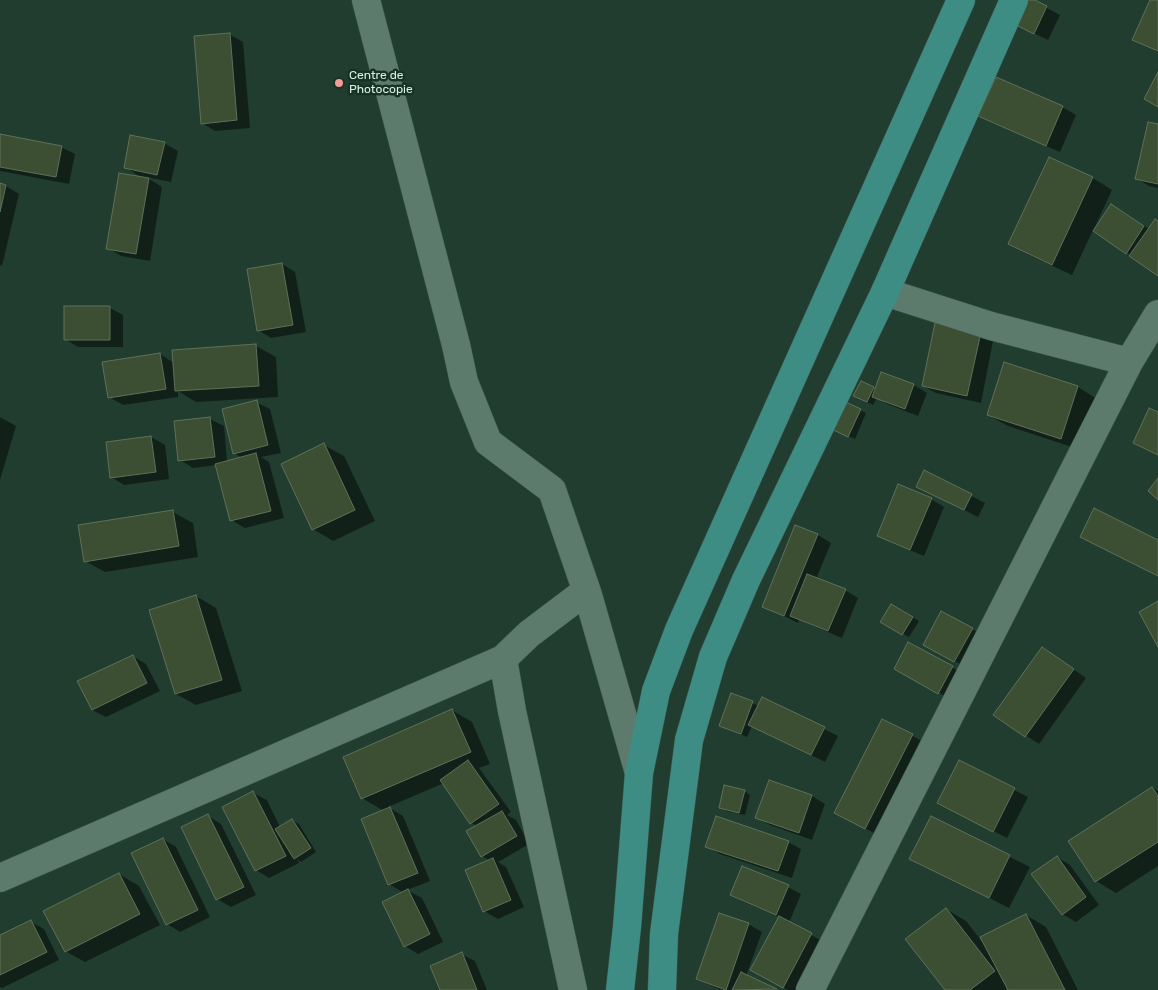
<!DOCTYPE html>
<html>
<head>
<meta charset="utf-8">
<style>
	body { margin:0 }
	canvas { display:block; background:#203d30 }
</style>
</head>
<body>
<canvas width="1158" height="990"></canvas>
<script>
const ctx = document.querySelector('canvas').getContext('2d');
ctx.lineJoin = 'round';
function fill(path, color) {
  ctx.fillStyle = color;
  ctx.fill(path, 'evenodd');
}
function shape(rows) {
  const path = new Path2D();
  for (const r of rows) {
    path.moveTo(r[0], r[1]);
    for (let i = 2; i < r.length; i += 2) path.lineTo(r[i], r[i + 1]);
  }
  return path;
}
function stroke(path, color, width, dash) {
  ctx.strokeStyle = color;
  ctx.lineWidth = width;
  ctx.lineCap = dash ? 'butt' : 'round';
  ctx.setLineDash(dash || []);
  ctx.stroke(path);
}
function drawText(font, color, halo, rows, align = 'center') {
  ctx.font = font + ' Rubik,sans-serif';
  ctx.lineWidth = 5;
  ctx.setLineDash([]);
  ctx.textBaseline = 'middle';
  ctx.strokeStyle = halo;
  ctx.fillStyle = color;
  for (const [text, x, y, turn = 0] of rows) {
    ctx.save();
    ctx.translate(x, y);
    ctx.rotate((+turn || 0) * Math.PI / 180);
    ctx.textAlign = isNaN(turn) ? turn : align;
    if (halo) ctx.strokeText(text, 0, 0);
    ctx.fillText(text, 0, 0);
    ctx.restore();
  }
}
fill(shape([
	[1032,0,1060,15,1048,40,1021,27],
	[229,34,243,42,250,128,215,131,202,123],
	[1062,107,1076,115,1060,152,993,123,980,116],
	[1158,125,1158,188,1149,186,1136,178],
	[0,136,61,147,75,154,69,184,0,171],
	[164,143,178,151,171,182,146,177,162,187,150,261,121,256,108,248,142,178,125,167],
	[1049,158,1093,178,1112,190,1094,229,1095,230,1112,205,1149,229,1158,222,1158,274,1093,230,1072,275,1029,255,1009,244],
	[0,185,6,186,19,194,2,266,0,265],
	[282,264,295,272,306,332,271,338,258,330],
	[110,308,123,315,123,347,78,347,65,339],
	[980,333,993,341,981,403,936,393,923,386],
	[256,346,276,357,278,397,196,402,178,391,178,397,123,405,109,397,160,354,174,363],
	[882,374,914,385,927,393,918,416,887,404,877,398,873,405,861,399,861,382,876,390],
	[1078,387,1097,399,1081,450,1008,426,988,415],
	[256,402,270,409,281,453,261,457,269,462,284,518,245,528,231,520,216,465,193,468,180,460,210,419,224,426,227,462,242,458,234,453],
	[860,410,866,413,855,439,832,429],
	[0,417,16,426,0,480],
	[151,437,165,445,169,479,124,485,111,477],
	[324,445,344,456,375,521,333,541,313,529],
	[924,472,985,503,978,517,917,486],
	[931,499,944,507,924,556,892,543,878,535],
	[173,512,193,523,198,557,105,572,85,561],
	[796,527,818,535,831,543,816,579,845,590,858,598,842,638,799,620,798,623,764,606],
	[196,596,216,608,242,691,196,705,176,694],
	[891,605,919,621,909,637,882,622],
	[972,629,985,637,968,668,937,652],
	[909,644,966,675,952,700,895,668],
	[1043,648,1086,678,1039,744,995,715],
	[133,656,146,664,160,691,106,717,92,710],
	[732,695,759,706,762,698,838,736,825,762,752,726,747,737,720,725],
	[452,710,472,722,490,764,479,768,511,812,507,815,516,820,529,844,498,862,506,867,524,907,498,919,484,911,489,860,482,856,478,826,471,823,444,783,388,807,403,816,430,881,407,890,422,898,443,942,418,954,405,946,404,893,389,884,384,811,362,798],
	[883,720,933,747,886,839,856,824],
	[959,762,1028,797,1007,838,938,803],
	[770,781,812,796,825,804,812,840,770,825,757,818],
	[1152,788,1158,791,1158,866,1116,893,1096,881,1070,841],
	[744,791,750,795,745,815,726,811,720,807],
	[253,793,267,800,280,827,292,820,299,824,316,852,301,862,297,859,299,863,269,878,256,870],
	[208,816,221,824,256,895,231,907,217,899],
	[931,818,1030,867,1009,908,911,858],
	[163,839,176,847,210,917,180,932,167,924],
	[788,842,801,849,792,878,720,854,707,846],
	[1057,857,1070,865,1099,905,1076,922,1062,914],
	[119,874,139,886,160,925,85,962,65,951],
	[788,887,801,894,789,923,824,942,799,990,788,990,765,977,780,917,744,902,731,895],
	[946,909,966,921,983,943,1026,915,1046,927,1078,990,1009,990,1008,988,1005,990,946,990],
	[31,922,44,929,59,960,2,988,0,987,0,937],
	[748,924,762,932,746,976,775,990,721,990,697,979],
	[461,954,475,961,487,990,441,990]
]), '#0007');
const building = shape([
	[1016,0,1035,0,1047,6,1034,34,1006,20,1016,0],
	[1150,0,1158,0,1158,51,1132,40,1150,0],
	[230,33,237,120,201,124,194,36,230,33],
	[1158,72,1158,107,1144,99,1158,72],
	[996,77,1063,106,1046,146,978,116,996,77],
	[1148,122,1158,124,1158,184,1135,179,1148,122],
	[0,134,62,146,56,177,0,167,0,134],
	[130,135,165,142,157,175,124,168,130,135],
	[1049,157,1093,177,1052,265,1008,244,1049,157],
	[119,173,149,178,136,254,106,249,119,173],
	[0,183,6,185,0,212,0,183],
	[1111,204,1144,226,1126,254,1093,231,1111,204],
	[1155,219,1158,221,1158,276,1129,256,1155,219],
	[282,263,293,325,257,331,247,269,282,263],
	[64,306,110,306,110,340,64,340,64,306],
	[935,323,981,332,967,396,922,386,935,323],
	[256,344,259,386,175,391,172,350,256,344],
	[160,353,166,389,108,398,102,362,160,353],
	[1004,362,1078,386,1061,439,987,415,1004,362],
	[881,372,914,384,905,409,872,397,881,372],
	[861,381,874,387,867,402,853,396,861,381],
	[837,398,861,409,848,437,825,426,837,398],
	[257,400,268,445,233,454,222,409,257,400],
	[1149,408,1158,412,1158,455,1133,443,1149,408],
	[210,417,215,457,178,461,174,421,210,417],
	[151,436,156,472,110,478,106,442,151,436],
	[324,443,355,510,312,530,281,464,324,443],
	[256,453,271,511,230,521,215,464,256,453],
	[924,470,972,494,964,510,916,487,924,470],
	[1158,478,1158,500,1148,491,1158,478],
	[898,484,932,498,910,550,877,536,898,484],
	[1094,508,1158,540,1158,576,1080,537,1094,508],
	[173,510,179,546,84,562,78,525,173,510],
	[795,525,818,534,784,616,762,607,795,525],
	[807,574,846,589,828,631,790,616,807,574],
	[196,595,222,680,175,694,149,610,196,595],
	[1158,601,1158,647,1139,612,1158,601],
	[891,604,913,617,902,635,880,622,891,604],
	[941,611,973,628,954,662,923,645,941,611],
	[908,642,953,666,938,694,894,669,908,642],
	[1042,647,1074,669,1025,737,993,715,1042,647],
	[133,655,147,683,92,710,77,681,133,655],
	[731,693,753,701,741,734,719,726,731,693],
	[762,697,825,727,811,755,748,725,762,697],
	[452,709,471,752,361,799,343,757,452,709],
	[882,719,913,734,865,829,834,813,882,719],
	[468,760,499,804,470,824,440,780,468,760],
	[959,760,1015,788,993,832,937,803,959,760],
	[769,780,812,795,799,833,755,818,769,780],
	[724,785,745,790,739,813,719,808,724,785],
	[1152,787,1158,796,1158,842,1095,882,1068,841,1152,787],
	[253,791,286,856,255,871,222,807,253,791],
	[390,807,418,873,388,885,361,819,390,807],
	[502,811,517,836,481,857,466,831,502,811],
	[208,814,244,887,216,900,181,827,208,814],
	[716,816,789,841,778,871,705,847,716,816],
	[931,816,1010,855,989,898,909,859,931,816],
	[292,819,311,848,294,859,275,829,292,819],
	[163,838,198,910,166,925,131,853,163,838],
	[1057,856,1086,897,1062,915,1031,874,1057,856],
	[493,858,511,900,483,912,465,870,493,858],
	[742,866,789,885,776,915,730,895,742,866],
	[119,873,140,914,65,952,43,911,119,873],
	[408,889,430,934,404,947,382,902,408,889],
	[946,908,995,971,970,990,945,990,905,939,946,908],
	[719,913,749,923,726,990,696,979,719,913],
	[1026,914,1065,990,1008,990,980,937,1026,914],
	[779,916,812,933,783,988,750,970,779,916],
	[31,920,47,952,0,975,0,935,31,920],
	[462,952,477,990,440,990,430,966,462,952],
	[741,972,777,989,732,990,741,972]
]);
fill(building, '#3c4f33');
stroke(building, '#5f7058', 1);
const minor = shape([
	[366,0,456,345,464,382,488,442,552,490,588,595,639,773],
	[885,292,991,326,1129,362],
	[503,659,512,711,573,990],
	[0,878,503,659,529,634,578,597,588,595],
	[810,990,1129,362,1158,314]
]);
const major = shape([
	[620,990,627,927,639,773,656,691,679,630,961,0],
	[662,990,664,934,689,740,713,657,746,580,885,292,1014,0]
]);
stroke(minor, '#3e594e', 29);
stroke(major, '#3e594e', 29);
stroke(minor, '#5c7b6c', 28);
stroke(major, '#3e8d85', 28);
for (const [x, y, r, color] of [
	[339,83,5,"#f59b97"]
]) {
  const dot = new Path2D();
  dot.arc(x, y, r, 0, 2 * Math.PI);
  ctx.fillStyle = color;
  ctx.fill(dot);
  stroke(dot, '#153326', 2);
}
drawText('12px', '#deefe6', '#153326', [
	["Centre de",349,76],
	["Photocopie",349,90]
], 'left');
</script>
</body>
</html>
